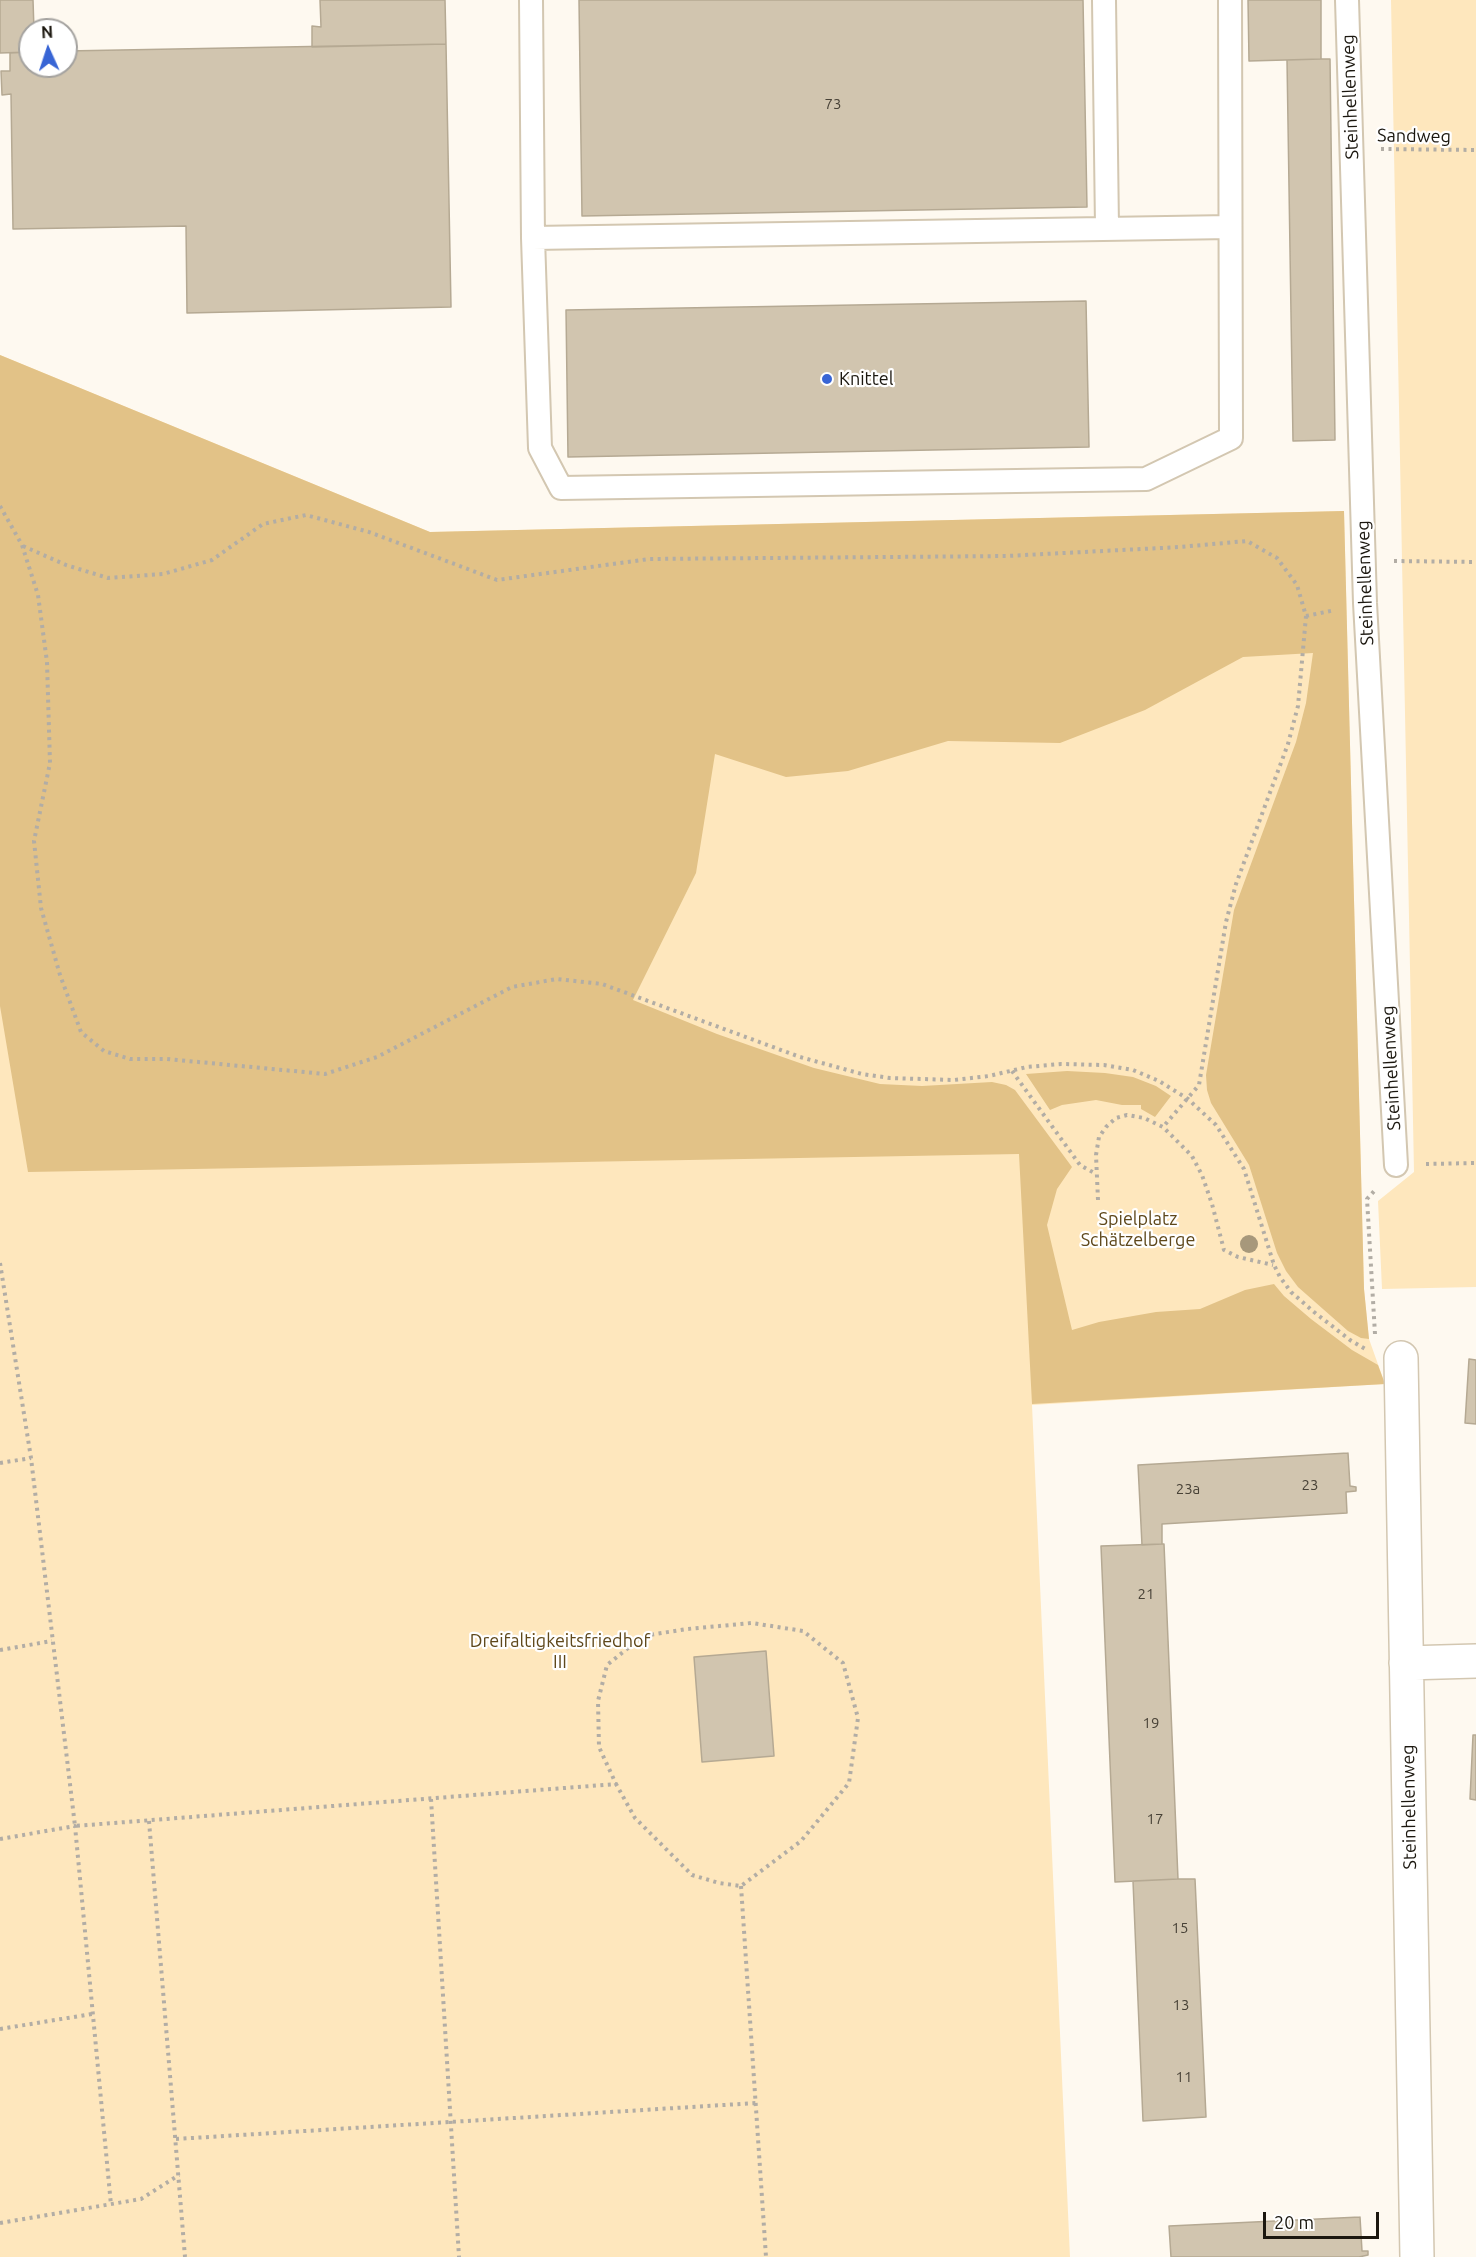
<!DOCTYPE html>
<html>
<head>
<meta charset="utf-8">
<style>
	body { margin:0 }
	#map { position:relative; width:1476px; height:2257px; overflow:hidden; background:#fef9f0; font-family:Ubuntu,sans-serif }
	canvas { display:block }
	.north { position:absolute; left:18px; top:18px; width:60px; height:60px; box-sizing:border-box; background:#fff; border:2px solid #a4a29f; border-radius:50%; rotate:357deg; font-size:16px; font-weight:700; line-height:24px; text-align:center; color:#1b170f }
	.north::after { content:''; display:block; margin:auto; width:21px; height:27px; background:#3865d5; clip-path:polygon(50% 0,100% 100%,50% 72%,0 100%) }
	.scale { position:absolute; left:1263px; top:2212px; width:116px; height:27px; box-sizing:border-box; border:3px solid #1b170f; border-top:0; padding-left:8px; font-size:18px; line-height:21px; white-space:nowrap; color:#1b170f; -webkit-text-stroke:4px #fff; paint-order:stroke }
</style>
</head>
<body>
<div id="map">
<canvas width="1476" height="2257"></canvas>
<div class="north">N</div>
<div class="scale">20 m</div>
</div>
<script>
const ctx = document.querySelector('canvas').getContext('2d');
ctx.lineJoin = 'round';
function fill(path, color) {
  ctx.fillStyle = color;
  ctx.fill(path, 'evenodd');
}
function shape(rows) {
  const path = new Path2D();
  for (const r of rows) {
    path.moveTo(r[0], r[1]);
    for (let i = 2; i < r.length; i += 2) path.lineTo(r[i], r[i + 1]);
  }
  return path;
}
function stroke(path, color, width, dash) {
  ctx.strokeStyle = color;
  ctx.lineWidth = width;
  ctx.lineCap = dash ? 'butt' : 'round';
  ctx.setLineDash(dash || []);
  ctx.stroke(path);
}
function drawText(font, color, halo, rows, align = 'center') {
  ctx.font = font + ' Ubuntu,sans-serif';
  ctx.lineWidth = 4.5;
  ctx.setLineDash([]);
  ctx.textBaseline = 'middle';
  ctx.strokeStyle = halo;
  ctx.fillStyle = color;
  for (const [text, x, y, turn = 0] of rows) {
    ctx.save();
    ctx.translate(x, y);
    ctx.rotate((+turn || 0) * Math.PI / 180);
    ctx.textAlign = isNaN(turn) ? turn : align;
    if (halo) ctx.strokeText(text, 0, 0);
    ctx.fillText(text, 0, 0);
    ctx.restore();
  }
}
fill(shape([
	[1391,0,1476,0,1476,1287,1382,1289,1378,1201,1414,1172],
	[0,355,430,532,1344,511,1364,1289,1369,1339,1385,1384,1032,1405,1070,2257,0,2257]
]), '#fee7bd');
fill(shape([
	[0,355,430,532,1344,511,1364,1289,1369,1339,1361,1338,1348,1331,1298,1287,1286,1271,1277,1253,1249,1165,1211,1103,1207,1090,1206,1075,1234,910,1296,742,1306,703,1313,653,1243,657,1145,710,1060,743,948,741,848,771,786,777,715,754,696,873,633,1000,717,1034,814,1068,880,1084,922,1086,992,1082,1006,1085,1015,1090,1072,1167,1057,1189,1047,1225,1072,1330,1099,1322,1156,1312,1200,1309,1245,1290,1274,1284,1284,1296,1311,1319,1352,1350,1378,1365,1385,1384,1032,1404,1019,1154,28,1172,0,1006],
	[1067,1071,1105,1073,1133,1077,1156,1086,1171,1096,1155,1117,1141,1109,1141,1105,1122,1105,1096,1100,1062,1105,1050,1110,1026,1074]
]), '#e2c287');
const building = shape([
	[0,0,33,0,34,30,30,30,30,52,0,53,0,0],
	[320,0,445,0,446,44,312,47,312,26,321,27,320,0],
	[579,0,1083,0,1087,207,582,216,579,0],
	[1248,0,1321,0,1321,59,1249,61,1248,0],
	[446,44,451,307,187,313,186,226,13,229,11,94,2,95,1,71,10,71,10,53,30,52,30,66,66,66,66,51,446,44],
	[1321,59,1330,59,1335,440,1293,441,1287,60,1321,59],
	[1086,301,1089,447,568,457,566,310,1086,301],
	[1469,1359,1476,1360,1476,1424,1465,1423,1469,1359],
	[1348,1453,1350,1486,1356,1487,1356,1491,1346,1492,1347,1513,1162,1524,1162,1544,1142,1545,1138,1465,1348,1453],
	[1162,1544,1164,1544,1178,1879,1115,1882,1101,1546,1162,1544],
	[766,1651,774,1756,702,1762,694,1657,766,1651],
	[1473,1735,1476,1735,1476,1800,1470,1799,1473,1735],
	[1178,1879,1195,1879,1206,2117,1143,2121,1133,1881,1178,1879],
	[1360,2217,1362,2251,1368,2251,1368,2255,1359,2257,1171,2257,1169,2226,1360,2217]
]);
fill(building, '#d1c5af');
stroke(building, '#b5a993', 1.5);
const service = shape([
	[531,0,533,238],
	[1104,0,1107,227],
	[1230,0,1231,438,1146,479,561,488,540,448,533,238,1230,227],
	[1347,0,1365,603,1396,1165]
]);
const minor = shape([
	[1401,1358,1417,2257],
	[1406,1663,1476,1661]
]);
stroke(service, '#d3c7b1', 26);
stroke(minor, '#d3c7b1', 36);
stroke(shape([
	[1381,149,1476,150],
	[0,506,22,545,38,595,47,662,50,763,34,841,41,908,60,975,81,1032,104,1051,130,1059,167,1059,325,1074,377,1057,512,987,557,979,602,984,800,1057,862,1074,890,1078,954,1080,989,1076,1027,1067,1061,1064,1104,1065,1133,1070,1159,1081,1188,1099,1216,1125,1244,1169,1274,1265,1280,1277,1291,1292,1314,1312,1350,1340,1367,1350],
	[23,546,66,565,108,578,163,574,212,560,263,524,306,515,369,532,497,580,649,559,1006,556,1180,547,1247,541,1277,558,1297,585,1306,616,1298,706,1288,744,1236,884,1226,922,1199,1085,1163,1127],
	[1394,561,1476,562],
	[1306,616,1335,610],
	[1012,1071,1080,1165,1096,1174],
	[1426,1164,1476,1163],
	[1098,1200,1096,1155,1099,1137,1106,1127,1116,1118,1127,1115,1144,1118,1163,1127,1192,1156,1202,1175,1212,1204,1224,1250,1238,1257,1273,1265],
	[0,1263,31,1458,75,1826,616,1784,635,1818,692,1875,719,1883,741,1886,801,1841,849,1783,858,1718,843,1663,803,1631,752,1623,687,1629,643,1636,607,1665,598,1701,599,1747,616,1784],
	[1375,1334,1367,1199,1376,1189],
	[0,1463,31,1458],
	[0,1650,52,1641],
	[431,1799,459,2257],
	[149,1821,185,2257],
	[0,1839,75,1826,111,2205],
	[741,1886,766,2257],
	[0,2029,92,2014],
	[176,2139,756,2103],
	[0,2223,141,2199,179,2175]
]), '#b2ada5', 4, [3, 4.5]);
stroke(service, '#fff', 22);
stroke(minor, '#fff', 33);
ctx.fillStyle = '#a7987b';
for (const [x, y] of [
	[1249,1244]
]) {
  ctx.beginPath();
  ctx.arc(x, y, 9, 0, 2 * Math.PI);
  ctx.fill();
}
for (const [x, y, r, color] of [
	[827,379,6,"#3865d5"]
]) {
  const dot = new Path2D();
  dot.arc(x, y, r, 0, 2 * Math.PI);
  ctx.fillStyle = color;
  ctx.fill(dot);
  stroke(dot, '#fff', 2);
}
drawText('15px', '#484237', null, [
	["73",833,104],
	["23",1310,1485],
	["23a",1188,1489],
	["21",1146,1594],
	["19",1151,1723],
	["17",1155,1819],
	["15",1180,1928],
	["13",1181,2005],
	["11",1184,2077]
]);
drawText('18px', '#1b170f', '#fff', [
	["Steinhellenweg",1350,97,-92],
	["Sandweg",1414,136,1],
	["Steinhellenweg",1365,583,-92],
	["Steinhellenweg",1391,1068,-93],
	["Steinhellenweg",1409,1807,-91]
]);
drawText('18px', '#1b170f', '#fff', [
	["Knittel",839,379]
], 'left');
drawText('18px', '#5f481b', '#fff', [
	["Spielplatz",1138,1219],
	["Schätzelberge",1138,1240],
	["Dreifaltigkeitsfriedhof",560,1641],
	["III",560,1662]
]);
</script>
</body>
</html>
